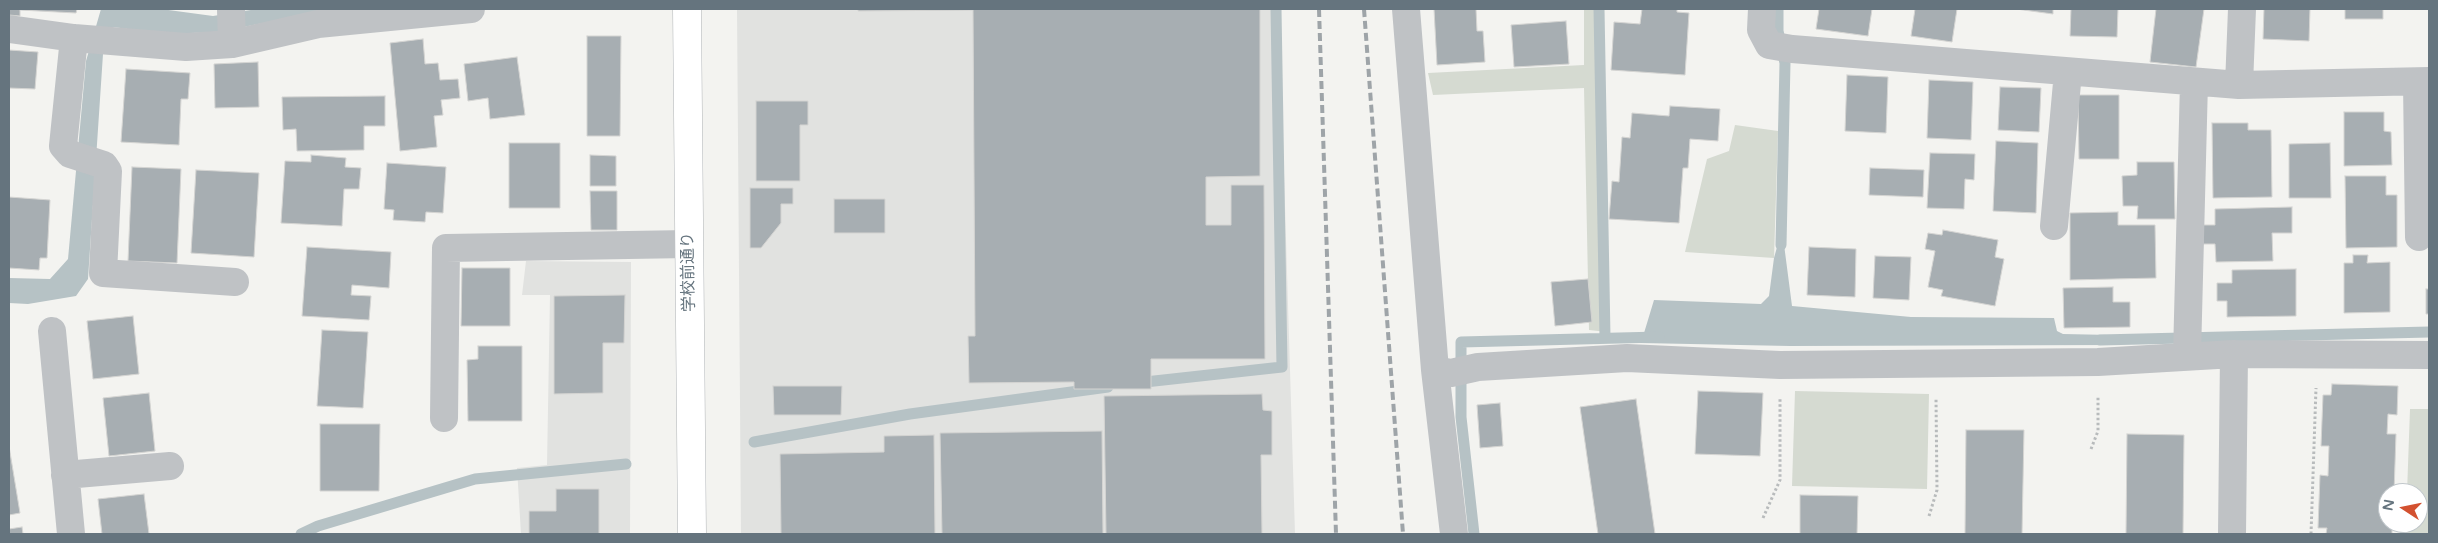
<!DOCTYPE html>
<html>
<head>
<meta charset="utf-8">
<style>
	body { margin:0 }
	#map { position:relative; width:2438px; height:543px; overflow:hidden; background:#f3f3f0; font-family:"Varela Round",sans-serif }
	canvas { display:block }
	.frame { position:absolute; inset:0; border:10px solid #65747e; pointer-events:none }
	.north { position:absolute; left:2378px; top:483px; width:50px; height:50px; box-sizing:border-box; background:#fff; border:1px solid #c1c7cb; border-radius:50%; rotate:281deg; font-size:14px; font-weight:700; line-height:20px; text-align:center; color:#65747e }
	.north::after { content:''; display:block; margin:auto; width:18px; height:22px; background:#d35130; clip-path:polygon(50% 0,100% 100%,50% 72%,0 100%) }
</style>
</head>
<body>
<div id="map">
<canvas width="2438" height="543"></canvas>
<div class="frame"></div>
<div class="north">N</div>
</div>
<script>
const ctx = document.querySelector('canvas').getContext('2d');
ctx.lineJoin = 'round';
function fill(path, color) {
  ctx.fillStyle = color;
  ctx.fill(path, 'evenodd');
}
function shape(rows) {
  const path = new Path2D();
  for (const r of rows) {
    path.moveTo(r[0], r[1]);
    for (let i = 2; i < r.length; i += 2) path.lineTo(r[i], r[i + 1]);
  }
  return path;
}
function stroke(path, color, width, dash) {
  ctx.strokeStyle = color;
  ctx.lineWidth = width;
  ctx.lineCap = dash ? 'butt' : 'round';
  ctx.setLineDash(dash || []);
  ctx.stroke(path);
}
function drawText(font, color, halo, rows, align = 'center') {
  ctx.font = font + ' "Varela Round","Noto Sans JP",sans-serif';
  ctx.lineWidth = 5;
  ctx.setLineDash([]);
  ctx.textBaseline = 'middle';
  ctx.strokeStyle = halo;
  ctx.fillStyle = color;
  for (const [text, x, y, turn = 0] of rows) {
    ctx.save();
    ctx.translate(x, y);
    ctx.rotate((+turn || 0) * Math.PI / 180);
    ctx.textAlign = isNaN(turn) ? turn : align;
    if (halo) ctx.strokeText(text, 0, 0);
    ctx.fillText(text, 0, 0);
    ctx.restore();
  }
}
fill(shape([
	[737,9,1279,9,1295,534,741,534],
	[526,261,631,262,630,534,521,534,517,468,547,465,550,295,522,295]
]), '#e1e2e0');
fill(shape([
	[1584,9,1603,9,1603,124,1608,332,1589,330,1584,88,1433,95,1428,73,1584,65],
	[1735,125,1778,131,1774,258,1685,252,1707,159,1729,151],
	[1795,391,1929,394,1927,489,1792,486],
	[2410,409,2429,409,2429,534,2406,534,2406,523,2418,523,2418,493,2407,493]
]), '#d5dad1');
fill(shape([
	[101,9,161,9,213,16,257,9,356,9,314,13,218,32,165,34,113,27,103,54,88,279,76,296,28,304,9,303,9,278,50,279,68,259,86,61],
	[1782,229,1792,306,1911,317,2054,318,2057,331,2063,334,2112,335,2115,340,2114,345,1790,346,1641,343,1654,300,1761,304,1769,296,1774,258]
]), '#b6c2c5');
stroke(shape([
	[1599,9,1605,337],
	[1778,9,1778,31,1785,63,1781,245],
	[2100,340,2429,332],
	[1136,383,1282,367,1276,9],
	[754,442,910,414,1108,387],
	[301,534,318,526,475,479,626,464],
	[1474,534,1461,417,1461,342,1659,337]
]), '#b6c2c5', 11);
const building = shape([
	[9,9,77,9,76,13,20,10,20,16,9,15,9,9],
	[858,9,1260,9,1260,176,1206,177,1206,225,1231,225,1231,185,1264,185,1265,359,1151,359,1151,389,1074,389,1074,382,969,383,968,336,975,336,973,10,858,11,858,9],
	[1434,9,1476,9,1477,31,1483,31,1485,62,1437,65,1434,9],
	[1642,9,1677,9,1677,12,1689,13,1685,75,1611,70,1614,22,1640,24,1642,9],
	[1819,9,1872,9,1868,36,1816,29,1819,9],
	[1915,9,1957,9,1952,42,1911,36,1915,9],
	[2016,9,2053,9,2053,14,2016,9],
	[2071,9,2118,9,2117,37,2070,36,2071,9],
	[2156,9,2204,9,2196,67,2150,62,2156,9],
	[2264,9,2310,9,2309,41,2263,39,2264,9],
	[2345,9,2383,9,2383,19,2345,19,2345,9],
	[1566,21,1569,64,1514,67,1511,25,1566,21],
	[587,36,621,36,620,136,587,136,587,36],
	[423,39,425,64,438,63,440,80,458,79,460,98,441,100,443,115,434,116,437,147,400,151,390,43,423,39],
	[9,50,38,52,35,89,9,88,9,50],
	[517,57,525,115,490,119,488,98,468,101,464,64,517,57],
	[258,62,259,107,215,108,214,64,258,62],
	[126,69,190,73,188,99,181,99,179,145,121,142,126,69],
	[1847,75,1888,77,1886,133,1845,131,1847,75],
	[1929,80,1973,82,1971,140,1927,138,1929,80],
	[2000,87,2041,88,2039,132,1998,130,2000,87],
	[2078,95,2119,95,2119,159,2079,159,2078,95],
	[385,96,385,126,364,126,364,150,297,151,296,129,283,130,282,97,385,96],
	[756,101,808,101,808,125,800,125,800,181,756,181,756,101],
	[1670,106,1720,109,1718,141,1690,139,1688,168,1683,168,1679,223,1609,219,1612,181,1619,182,1622,137,1630,138,1632,113,1669,116,1670,106],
	[2344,112,2384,112,2384,131,2391,132,2392,165,2344,166,2344,112],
	[2212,123,2248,123,2248,130,2271,130,2272,197,2213,198,2212,123],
	[1996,141,2038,143,2036,213,1993,211,1996,141],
	[509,143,560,143,560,208,509,208,509,143],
	[2330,143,2331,198,2289,198,2289,144,2330,143],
	[1930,153,1975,154,1974,180,1965,179,1964,209,1927,208,1930,153],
	[311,155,346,158,345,167,361,168,359,189,344,189,342,226,281,223,285,161,311,162,311,155],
	[590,155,616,156,616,186,590,186,590,155],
	[2137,162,2174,162,2175,219,2137,219,2138,206,2123,206,2122,176,2137,175,2137,162],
	[387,163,446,167,443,213,426,212,425,222,393,220,394,210,384,209,387,163],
	[132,167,181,169,177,263,128,261,132,167],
	[1870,168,1924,170,1923,197,1869,195,1870,168],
	[196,170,259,173,254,257,191,253,196,170],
	[2345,176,2386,176,2386,195,2397,195,2397,247,2346,248,2345,176],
	[750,188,793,188,793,204,781,204,781,223,761,248,750,248,750,188],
	[590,191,617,191,617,230,591,230,590,191],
	[9,197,50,200,47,258,40,258,39,270,9,268,9,197],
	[834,199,885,199,885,233,834,233,834,199],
	[2292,207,2292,233,2272,233,2273,261,2216,262,2215,244,2203,244,2203,225,2215,225,2215,209,2292,207],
	[2118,212,2118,225,2155,225,2156,278,2070,280,2070,213,2118,212],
	[1943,230,1998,240,1995,257,2004,259,1995,306,1941,296,1943,290,1928,287,1935,251,1925,249,1928,233,1942,235,1943,230],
	[307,247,391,252,389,288,352,285,351,295,371,296,369,320,302,316,307,247],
	[1809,247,1856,249,1855,297,1807,295,1809,247],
	[2353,255,2368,255,2367,263,2390,262,2390,312,2344,313,2344,263,2353,263,2353,255],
	[1875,256,1911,257,1909,300,1873,298,1875,256],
	[462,268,510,268,510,326,461,326,462,268],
	[2296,269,2296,316,2227,317,2227,301,2217,301,2217,283,2232,283,2232,270,2296,269],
	[1588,279,1592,322,1555,326,1551,282,1588,279],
	[2113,287,2113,302,2130,302,2130,327,2064,328,2063,288,2113,287],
	[2426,289,2429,289,2429,314,2426,314,2426,289],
	[625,295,624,343,603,343,603,393,554,394,554,296,625,295],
	[133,316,139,374,93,379,87,321,133,316],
	[322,330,368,332,363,408,317,406,322,330],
	[478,346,522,346,522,421,468,421,467,360,478,359,478,346],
	[2332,384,2398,386,2397,415,2388,414,2387,434,2396,434,2394,493,2385,496,2384,514,2388,514,2388,523,2392,523,2392,534,2326,534,2327,528,2318,528,2320,475,2328,476,2329,446,2321,446,2323,395,2331,395,2332,384],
	[773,386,842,386,841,415,774,415,773,386],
	[1698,391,1763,393,1760,456,1695,454,1698,391],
	[149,393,155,451,109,456,103,398,149,393],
	[1262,394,1263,410,1272,411,1272,455,1261,455,1262,534,1106,534,1104,396,1262,394],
	[1636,399,1655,534,1598,534,1580,407,1636,399],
	[1500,403,1503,446,1480,448,1477,405,1500,403],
	[320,424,380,424,379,491,320,491,320,424],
	[1966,430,2024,430,2022,534,1965,534,1966,430],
	[1102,431,1103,534,942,534,940,433,1102,431],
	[2127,434,2184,435,2183,534,2126,534,2127,434],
	[934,435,935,534,781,534,780,454,884,452,884,436,934,435],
	[9,446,20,513,9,515,9,446],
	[556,489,599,489,599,534,529,534,529,511,556,511,556,489],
	[144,494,149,534,102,534,98,499,144,494],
	[1800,495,1858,496,1857,534,1800,534,1800,495],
	[22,527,23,534,9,534,9,529,22,527]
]);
fill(building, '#a7aeb2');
stroke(building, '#d4d4d2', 1);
const major = shape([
	[687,9,692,534]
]);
stroke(major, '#b0b4b7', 29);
stroke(shape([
	[2091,449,2098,431,2098,396],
	[1929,516,1937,490,1936,398],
	[1763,518,1780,480,1780,399],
	[2311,534,2316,388]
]), '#b8bbbc', 3, [2.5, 2.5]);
stroke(shape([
	[231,9,232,44],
	[1406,9,1435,370,1454,534],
	[1762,9,1761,30,1769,45,1792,49,2239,85,2429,81],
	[9,29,74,38,186,47,232,44,318,24,471,9],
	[74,38,63,146,70,154,104,165,108,171,103,273,235,282],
	[2417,82,2419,237],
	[2239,85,2242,9],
	[2054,226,2068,72],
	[52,331,71,534],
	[2187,355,2194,82],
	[1435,370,1451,373,1478,367,1627,358,1780,365,2098,362,2234,354,2429,355],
	[444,418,446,248,689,244],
	[65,475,170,466],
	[2232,534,2234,354]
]), '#bfc2c5', 28);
stroke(major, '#fff', 28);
stroke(shape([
	[1319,9,1336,534],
	[1364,9,1403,534]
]), '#9ea4a8', 4, [8, 4]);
drawText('16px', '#65747e', '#fff', [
	["学校前通り",689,272,-91]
]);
</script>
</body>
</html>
